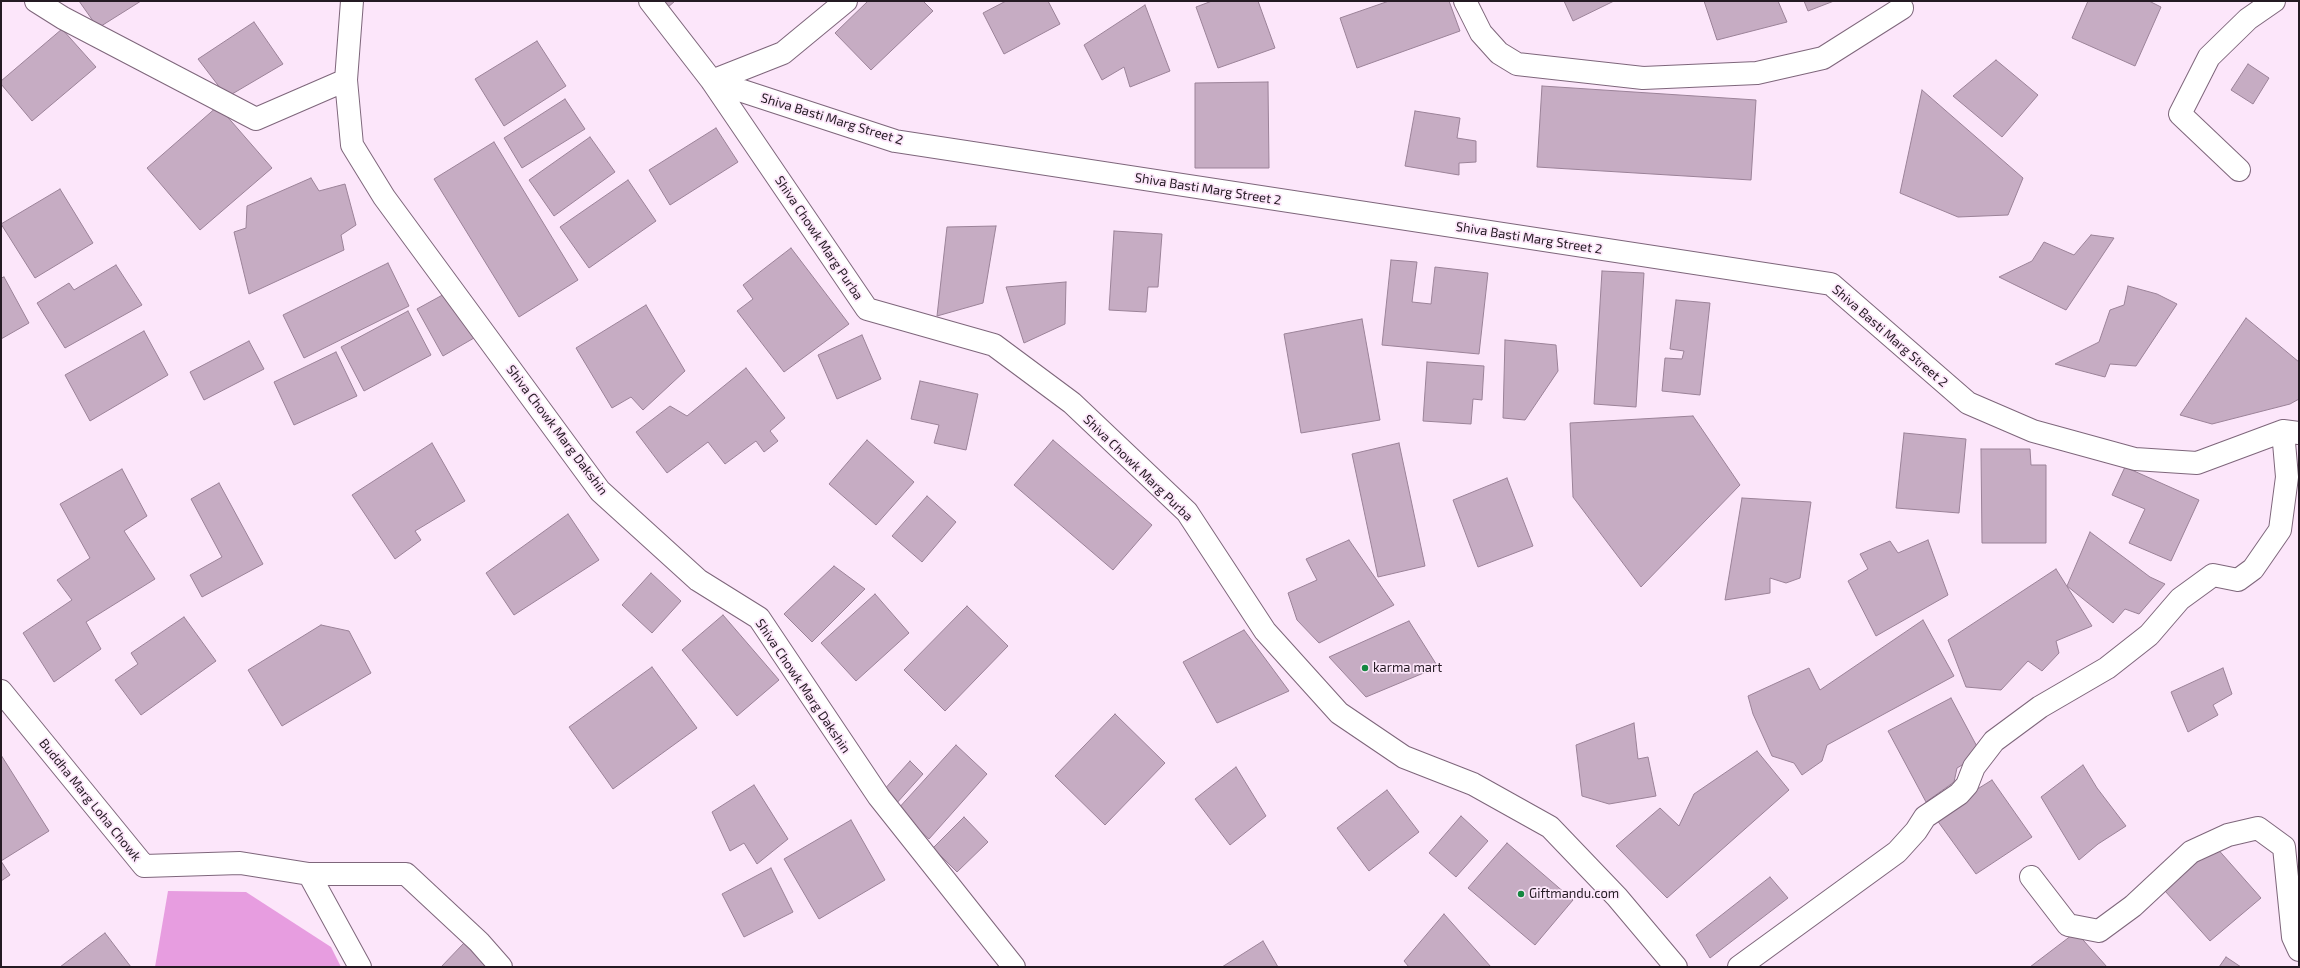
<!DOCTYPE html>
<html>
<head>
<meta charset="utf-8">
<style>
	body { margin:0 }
	#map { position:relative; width:2300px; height:968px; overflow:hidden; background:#fce6fa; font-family:"Exo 2",sans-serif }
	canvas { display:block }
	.frame { position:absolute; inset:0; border:2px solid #241a23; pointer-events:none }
</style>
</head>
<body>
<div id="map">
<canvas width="2300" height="968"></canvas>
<div class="frame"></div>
</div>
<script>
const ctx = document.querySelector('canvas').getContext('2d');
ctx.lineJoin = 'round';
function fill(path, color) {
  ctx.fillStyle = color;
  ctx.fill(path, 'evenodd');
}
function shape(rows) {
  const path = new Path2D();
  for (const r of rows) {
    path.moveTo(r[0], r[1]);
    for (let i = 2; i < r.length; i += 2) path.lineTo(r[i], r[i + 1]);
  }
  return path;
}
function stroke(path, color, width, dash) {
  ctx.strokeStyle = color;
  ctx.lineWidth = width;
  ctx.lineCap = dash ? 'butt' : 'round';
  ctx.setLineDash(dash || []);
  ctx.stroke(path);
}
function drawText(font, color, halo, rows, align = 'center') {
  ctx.font = font + ' "Exo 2",sans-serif';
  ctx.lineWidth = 3.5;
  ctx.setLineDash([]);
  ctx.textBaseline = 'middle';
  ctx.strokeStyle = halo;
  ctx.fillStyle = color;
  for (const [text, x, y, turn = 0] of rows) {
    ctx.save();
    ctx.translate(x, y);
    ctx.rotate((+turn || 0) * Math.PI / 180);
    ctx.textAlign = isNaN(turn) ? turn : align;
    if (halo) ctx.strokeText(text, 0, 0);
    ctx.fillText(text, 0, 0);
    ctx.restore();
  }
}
fill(shape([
	[168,891,246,892,331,947,341,967,155,967]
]), '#e79de0');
const building = shape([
	[79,1,141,1,98,28,79,1],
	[661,1,675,1,667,8,661,1],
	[868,1,923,1,933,11,871,70,835,33,868,1],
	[1006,1,1048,1,1060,24,1004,54,983,13,1006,1],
	[1212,1,1258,1,1275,48,1218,68,1196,7,1212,1],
	[1389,1,1449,1,1460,31,1357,68,1340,18,1389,1],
	[1564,1,1614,1,1573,21,1564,1],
	[1704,1,1778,1,1787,22,1717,40,1704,1],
	[1804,1,1834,1,1808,11,1804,1],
	[2088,1,2149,1,2161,7,2135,66,2072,38,2088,1],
	[1145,5,1170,71,1130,87,1124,67,1102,80,1084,45,1145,5],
	[254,22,283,64,227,97,198,59,254,22],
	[62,29,96,67,32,121,1,84,1,81,62,29],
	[537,41,566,86,504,126,475,79,537,41],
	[1996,60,2038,95,2002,137,1953,96,1996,60],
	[2248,64,2269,78,2253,104,2231,90,2248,64],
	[1268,82,1269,168,1195,168,1195,83,1268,82],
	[1542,86,1756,100,1751,180,1537,167,1542,86],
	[1922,90,2023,178,2008,215,1958,217,1900,193,1922,90],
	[565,99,585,129,522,168,504,138,565,99],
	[218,106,272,168,200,230,147,168,218,106],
	[1415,111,1460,118,1457,138,1476,141,1476,162,1459,163,1459,175,1405,166,1415,111],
	[716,128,738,162,670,205,649,170,716,128],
	[590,137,615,172,554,216,529,180,590,137],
	[494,142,578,280,519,317,434,179,494,142],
	[311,178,319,191,345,184,356,225,341,235,344,250,249,294,234,232,246,228,247,206,311,178],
	[628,180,656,221,589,268,560,227,628,180],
	[60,189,93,243,35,278,1,224,60,189],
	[996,226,983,303,937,316,947,227,996,226],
	[1114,231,1162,234,1158,287,1148,287,1146,312,1109,310,1114,231],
	[2091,235,2114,238,2066,310,1999,277,2032,261,2044,242,2074,255,2091,235],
	[791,248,849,324,784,372,737,311,753,299,743,285,791,248],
	[1391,260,1417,262,1412,302,1431,304,1435,267,1488,273,1479,354,1382,345,1391,260],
	[388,263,409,306,304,358,283,315,388,263],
	[116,265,142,305,65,348,37,303,69,283,74,290,116,265],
	[1602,271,1644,273,1636,407,1594,404,1602,271],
	[4,277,29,323,1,339,1,278,4,277],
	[1066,282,1065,324,1024,343,1006,287,1066,282],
	[2128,286,2157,294,2177,304,2136,366,2110,364,2105,377,2055,364,2099,342,2110,310,2124,305,2128,286],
	[448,292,474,338,443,356,417,309,448,292],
	[1676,300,1710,303,1700,395,1662,391,1665,358,1682,359,1684,351,1670,349,1676,300],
	[646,305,685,371,643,410,631,397,612,408,576,348,646,305],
	[408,311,431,355,364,391,341,347,408,311],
	[2246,318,2299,362,2299,399,2290,404,2212,424,2180,415,2246,318],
	[1362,319,1380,420,1301,433,1284,334,1362,319],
	[144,331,168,375,90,421,65,375,144,331],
	[862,335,881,379,837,399,818,355,862,335],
	[1505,340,1556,345,1558,371,1525,420,1503,418,1505,340],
	[249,341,264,369,204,400,190,372,249,341],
	[336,352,357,396,294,425,274,382,336,352],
	[1427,362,1484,366,1482,400,1473,399,1471,424,1423,421,1427,362],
	[746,368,785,418,770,431,778,441,764,452,756,441,725,464,708,442,667,473,636,432,670,406,687,416,746,368],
	[920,381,978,394,966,450,934,443,939,425,911,419,920,381],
	[1693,416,1740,485,1641,587,1573,497,1570,423,1693,416],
	[1904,433,1966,439,1959,513,1896,508,1904,433],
	[867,440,914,482,876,525,829,484,867,440],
	[1053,440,1152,525,1113,570,1014,485,1053,440],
	[432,443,465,501,415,531,421,540,395,559,352,495,432,443],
	[1399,443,1425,566,1378,577,1352,454,1399,443],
	[1981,449,2030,449,2031,465,2046,465,2046,543,1982,543,1981,449],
	[2125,467,2199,500,2171,561,2129,543,2145,509,2112,495,2125,467],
	[122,469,147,516,124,531,155,579,86,622,101,649,54,682,23,633,72,600,57,580,90,558,60,504,122,469],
	[1507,478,1533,546,1478,567,1453,500,1507,478],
	[219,483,263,564,202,597,190,575,222,557,191,499,219,483],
	[927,496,956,522,922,562,892,536,927,496],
	[1742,498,1811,502,1800,578,1786,583,1770,578,1770,593,1725,600,1742,498],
	[568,514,599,560,514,615,486,573,568,514],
	[2090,532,2150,577,2165,584,2139,614,2125,609,2113,623,2067,586,2090,532],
	[1349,540,1394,605,1319,643,1297,620,1288,593,1317,580,1306,559,1349,540],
	[1928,540,1948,595,1876,636,1848,581,1868,569,1860,554,1890,541,1898,553,1928,540],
	[834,566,865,589,812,642,784,614,834,566],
	[2056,569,2092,626,2056,641,2059,653,2042,671,2028,661,2001,690,1966,687,1948,640,2056,569],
	[651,573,681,601,652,633,622,605,651,573],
	[875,594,909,633,856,681,821,643,875,594],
	[967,606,1008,646,945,711,904,670,967,606],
	[723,615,779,680,737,716,682,650,723,615],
	[184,617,216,661,141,715,115,680,138,664,131,653,184,617],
	[1923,620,1954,676,1827,745,1822,761,1802,775,1794,763,1772,756,1753,714,1748,696,1809,668,1820,690,1923,620],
	[1409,621,1438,667,1366,697,1329,657,1409,621],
	[321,625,349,631,371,673,282,726,248,670,321,625],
	[1244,630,1289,691,1217,723,1183,662,1244,630],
	[652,667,697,728,613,789,569,727,652,667],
	[2223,668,2232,694,2213,705,2218,715,2188,732,2171,692,2223,668],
	[1951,698,1981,754,1957,768,1954,782,1926,802,1888,731,1951,698],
	[1115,714,1165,763,1105,825,1055,776,1115,714],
	[1634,723,1638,759,1648,757,1656,796,1609,804,1582,796,1576,745,1634,723],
	[956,745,987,774,929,839,897,810,956,745],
	[1757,751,1789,790,1667,898,1616,846,1660,808,1679,826,1694,794,1757,751],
	[1,755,49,831,1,861,10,875,1,881,1,755],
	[910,761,923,774,895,805,882,792,910,761],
	[2083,765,2097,788,2126,826,2098,844,2079,860,2041,797,2083,765],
	[1236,767,1266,816,1230,845,1195,799,1236,767],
	[1992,780,2032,837,1976,874,1934,816,1992,780],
	[754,785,788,839,757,864,744,843,730,851,712,812,754,785],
	[1387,790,1419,832,1369,871,1337,828,1387,790],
	[1461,816,1488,841,1456,877,1429,853,1461,816],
	[964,817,988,842,957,872,933,848,964,817],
	[851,820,885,880,819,919,784,859,851,820],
	[1507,843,1573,900,1535,945,1468,888,1507,843],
	[2215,846,2261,898,2210,941,2165,891,2215,846],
	[771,868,793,912,744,937,722,894,771,868],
	[1770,877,1788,898,1710,958,1696,935,1770,877],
	[1444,914,1491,967,1409,967,1404,961,1444,914],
	[2076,932,2107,967,2030,967,2076,932],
	[105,933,131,967,60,967,105,933],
	[1263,941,1278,967,1222,967,1263,941],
	[464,943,489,967,441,967,464,943],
	[2226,957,2241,967,2219,967,2226,957]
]);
fill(building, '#c6acc3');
stroke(building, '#9b8298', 1);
const minor = shape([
	[36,1,63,18,256,119,346,80],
	[352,1,346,80,352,145,384,197,600,491,698,580,759,618,879,797,1014,967],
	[650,1,712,81,867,309,994,345,1072,403,1187,512,1265,631,1339,713,1404,757,1473,784,1550,827,1617,897,1676,967],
	[1465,1,1481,33,1499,53,1517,64,1643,78,1757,73,1823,58,1902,8],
	[712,81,895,141,1831,284,1968,403,2033,431,2135,459,2197,463,2283,431,2299,433],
	[712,81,783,53,846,1],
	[2239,170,2180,114,2209,57,2248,19,2274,1],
	[1,691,144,866,240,863,309,874,360,967],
	[309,874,406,874,479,942,501,967],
	[2031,877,2068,925,2099,931,2133,906,2191,852,2228,835,2258,828,2284,847,2293,937,2299,950],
	[1739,967,1897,852,1916,831,1925,817,1959,794,1967,785,1974,767,1994,741,2040,707,2107,668,2149,635,2180,599,2213,575,2238,580,2253,569,2280,530,2287,477,2283,431]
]);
stroke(minor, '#7e667b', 24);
stroke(minor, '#fff', 22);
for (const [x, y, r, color] of [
	[1365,668,4,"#148740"],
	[1521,894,4,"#148740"]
]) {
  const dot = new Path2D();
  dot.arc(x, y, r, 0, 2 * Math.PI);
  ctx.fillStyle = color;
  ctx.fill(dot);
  stroke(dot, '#fce6fa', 1.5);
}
drawText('13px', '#241a23', '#fce6fa', [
	["Shiva Basti Marg Street 2",832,119,17],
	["Shiva Basti Marg Street 2",1208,189,9],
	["Shiva Chowk Marg Purba",819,238,56],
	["Shiva Basti Marg Street 2",1529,238,9],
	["Shiva Basti Marg Street 2",1890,336,41],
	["Shiva Chowk Marg Dakshin",557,430,53],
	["Shiva Chowk Marg Purba",1138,468,44],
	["Shiva Chowk Marg Dakshin",803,686,56],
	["Buddha Marg Loha Chowk",90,800,51]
]);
drawText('13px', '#241a23', '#fce6fa', [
	["karma mart",1373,668],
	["Giftmandu.com",1529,894]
], 'left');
</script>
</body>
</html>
